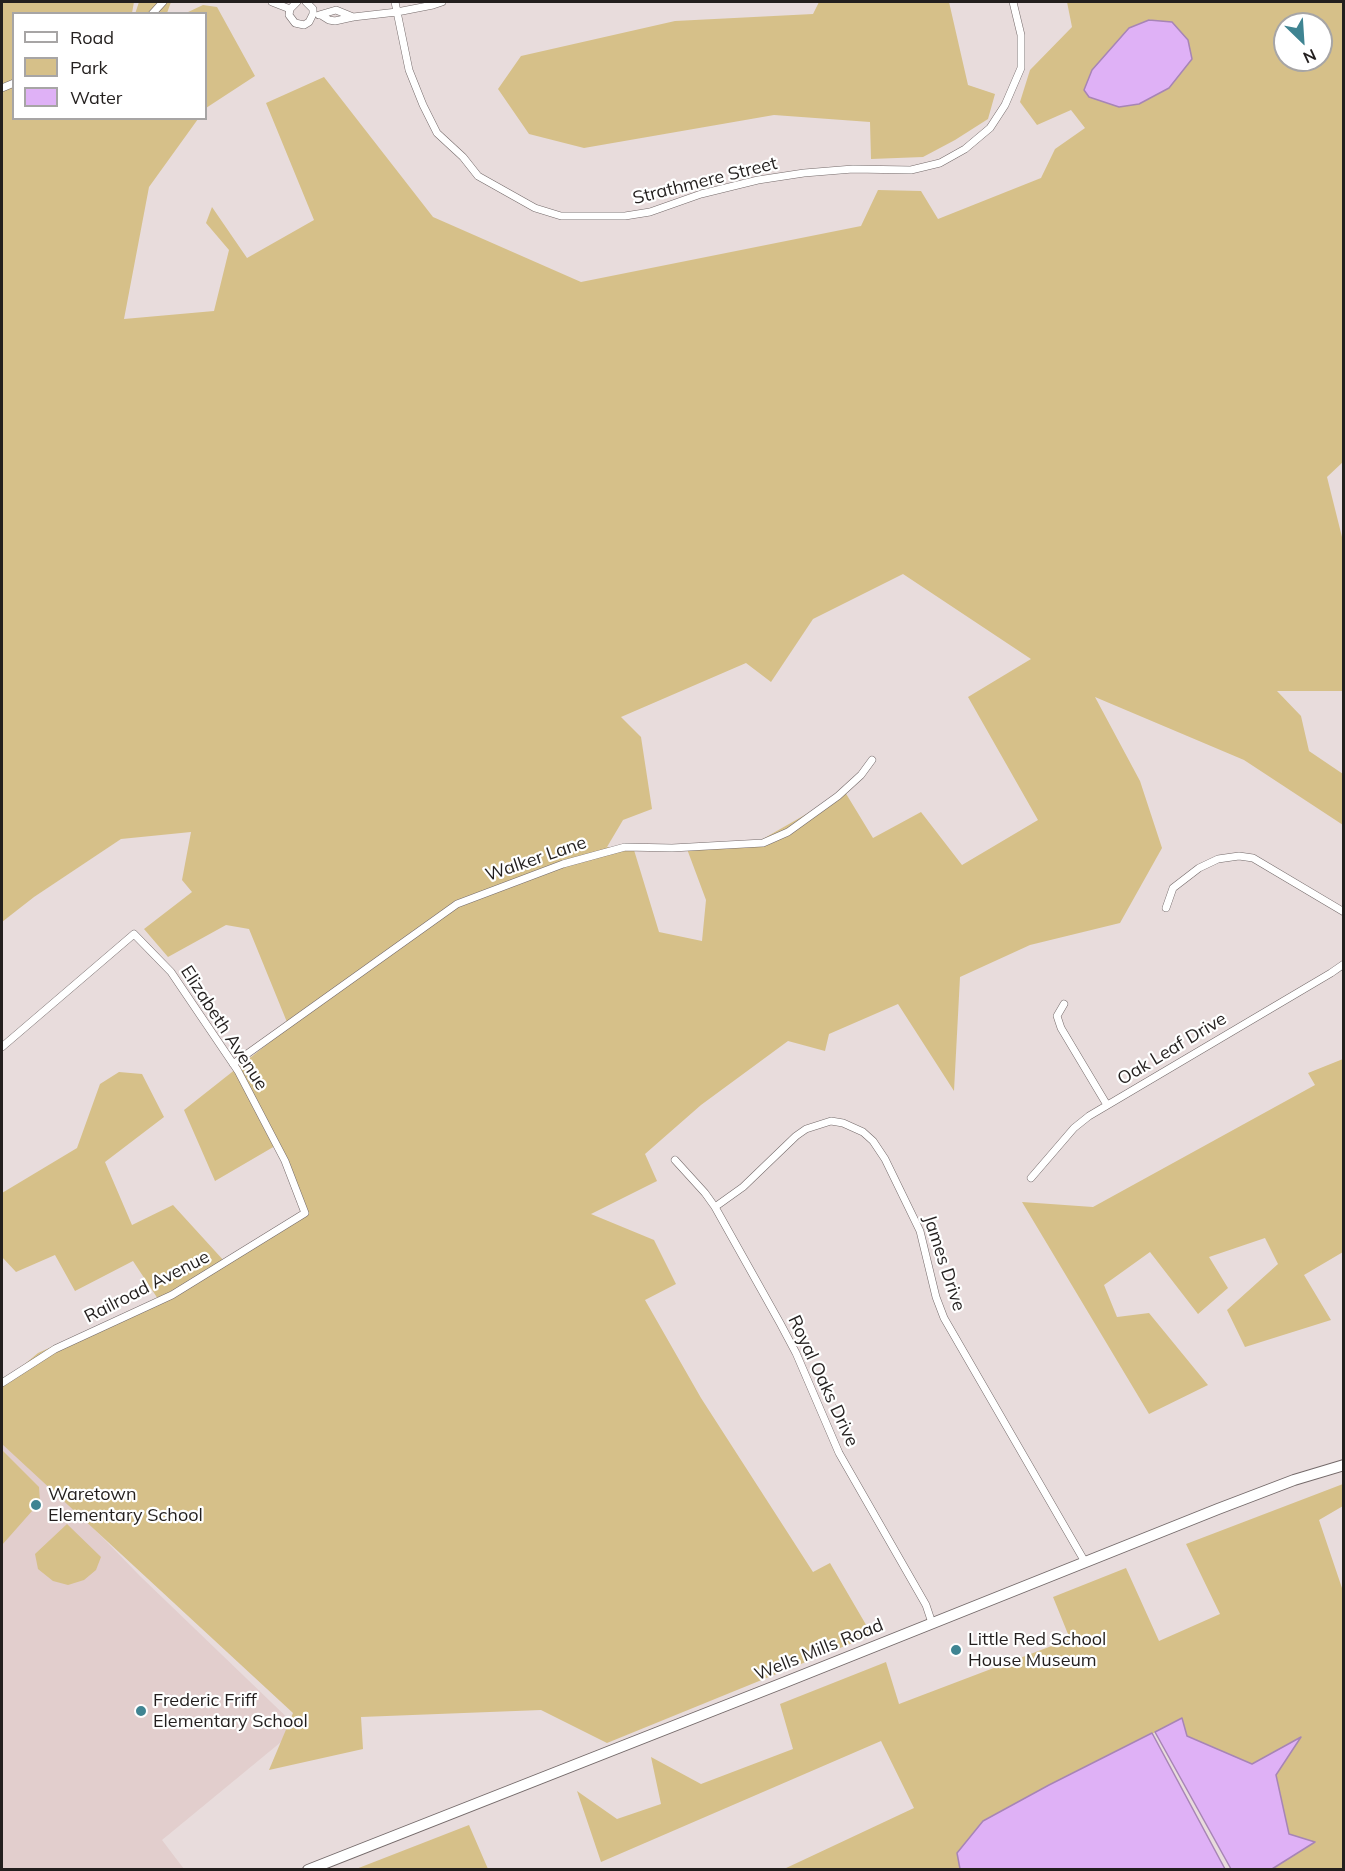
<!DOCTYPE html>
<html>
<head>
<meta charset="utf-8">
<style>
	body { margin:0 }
	#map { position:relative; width:1345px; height:1871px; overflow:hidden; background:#e8dcdc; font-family:Mulish,sans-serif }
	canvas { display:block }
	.frame { position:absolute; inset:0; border:3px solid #231f1e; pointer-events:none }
	.legend { position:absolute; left:12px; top:12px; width:195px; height:108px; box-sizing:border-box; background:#fff; border:2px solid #a7a5a5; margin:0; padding:8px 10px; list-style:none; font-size:18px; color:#231f1e }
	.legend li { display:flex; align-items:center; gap:12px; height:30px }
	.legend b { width:30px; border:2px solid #a7a5a5 }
	.north { position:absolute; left:1273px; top:12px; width:60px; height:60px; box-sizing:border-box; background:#fff; border:2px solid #a7a5a5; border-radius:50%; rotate:155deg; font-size:16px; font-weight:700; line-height:24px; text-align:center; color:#231f1e }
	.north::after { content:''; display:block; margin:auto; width:21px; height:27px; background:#3f8492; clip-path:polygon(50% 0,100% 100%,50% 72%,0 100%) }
</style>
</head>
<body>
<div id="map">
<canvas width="1345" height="1871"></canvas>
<div class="frame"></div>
<ul class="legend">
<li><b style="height:8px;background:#fff"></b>Road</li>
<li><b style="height:16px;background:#d6c089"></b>Park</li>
<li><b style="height:16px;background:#dfb1f6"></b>Water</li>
</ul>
<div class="north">N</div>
</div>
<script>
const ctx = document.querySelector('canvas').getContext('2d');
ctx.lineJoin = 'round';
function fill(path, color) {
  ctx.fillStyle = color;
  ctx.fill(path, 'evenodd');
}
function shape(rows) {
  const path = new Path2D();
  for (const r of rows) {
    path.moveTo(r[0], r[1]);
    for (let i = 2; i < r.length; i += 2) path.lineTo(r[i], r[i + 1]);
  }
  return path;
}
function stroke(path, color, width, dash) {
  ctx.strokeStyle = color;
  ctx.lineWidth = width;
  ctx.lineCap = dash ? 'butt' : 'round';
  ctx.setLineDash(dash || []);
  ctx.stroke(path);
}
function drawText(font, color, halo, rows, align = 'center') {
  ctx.font = font + ' Mulish,sans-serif';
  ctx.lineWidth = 4.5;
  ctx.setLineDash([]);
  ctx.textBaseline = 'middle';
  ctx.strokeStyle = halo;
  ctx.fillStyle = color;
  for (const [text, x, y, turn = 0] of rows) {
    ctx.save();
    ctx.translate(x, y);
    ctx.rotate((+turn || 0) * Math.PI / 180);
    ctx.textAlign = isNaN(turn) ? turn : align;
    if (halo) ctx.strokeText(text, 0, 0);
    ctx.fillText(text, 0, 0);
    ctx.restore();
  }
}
fill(shape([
	[2,1434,140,1576,298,1728,162,1840,184,1869,2,1869]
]), '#e2cecd');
fill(shape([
	[2,2,134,2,132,13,14,14,14,118,198,119,149,187,124,319,214,311,229,250,206,223,212,207,247,258,314,220,266,103,324,77,433,217,581,282,861,226,878,190,921,191,938,219,1041,178,1055,149,1085,128,1071,110,1037,125,1020,102,1030,70,1072,27,1067,2,1343,2,1344,461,1327,477,1343,541,1343,691,1277,691,1301,716,1309,751,1343,774,1343,825,1244,760,1095,697,1140,781,1162,848,1120,923,1030,945,960,977,954,1091,898,1004,829,1034,825,1051,788,1041,701,1105,645,1154,657,1181,591,1214,654,1240,676,1284,645,1300,701,1398,813,1572,830,1563,872,1635,607,1743,541,1710,361,1717,363,1749,269,1770,293,1713,2,1444,2,1383,38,1353,158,1299,133,1261,75,1291,55,1255,16,1272,2,1257,2,1193,77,1148,100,1084,119,1072,142,1074,164,1117,105,1162,132,1225,173,1205,225,1262,306,1212,275,1146,215,1181,184,1110,289,1027,249,929,226,925,168,957,144,929,192,892,182,880,191,832,121,839,34,897,2,922],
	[1285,24,1321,24,1321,60,1285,60],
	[903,574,1031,659,968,697,1038,820,962,865,921,812,873,838,845,792,761,840,687,849,706,900,702,941,659,932,634,850,607,847,623,820,652,809,641,737,621,717,746,663,771,682,813,619],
	[139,2,171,2,167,13,135,14],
	[819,2,949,2,968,85,995,94,988,119,955,140,923,157,871,159,870,122,774,115,584,148,529,134,498,89,521,56,675,21,813,14],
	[203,5,217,7,255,76,206,108,206,14,186,13],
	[1343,1059,1343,1252,1304,1275,1331,1320,1245,1347,1227,1310,1278,1264,1265,1238,1209,1257,1228,1288,1198,1314,1150,1252,1104,1285,1117,1317,1149,1313,1208,1385,1149,1414,1022,1202,1093,1207,1315,1085,1308,1073],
	[2,1450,39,1487,40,1502,2,1545],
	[1343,1484,1343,1506,1319,1520,1343,1591,1343,1869,1272,1869,1314,1842,1289,1834,1276,1775,1300,1738,1252,1764,1187,1736,1182,1719,1049,1785,957,1853,960,1869,784,1869,914,1808,881,1741,601,1862,577,1791,617,1819,661,1804,651,1757,701,1784,793,1749,780,1704,886,1662,899,1704,1070,1639,1053,1597,1126,1568,1159,1641,1220,1614,1186,1544],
	[67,1524,101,1557,96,1570,84,1580,68,1585,53,1581,38,1569,35,1554],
	[469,1825,488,1869,356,1869]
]), '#d6c089');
const water = shape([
	[1149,20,1172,22,1188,40,1192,59,1169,88,1139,104,1119,107,1089,97,1084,90,1092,70,1129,28,1149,20],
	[1182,1718,1187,1736,1252,1764,1301,1737,1276,1775,1289,1834,1315,1842,1272,1869,1231,1869,1155,1732,1182,1718],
	[1152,1733,1225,1869,960,1869,957,1853,983,1821,1049,1785,1152,1733]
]);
fill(water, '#dfb1f6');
stroke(water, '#a785b5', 1.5);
const minor = shape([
	[272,2,290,9],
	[297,2,290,9,289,15,295,23,304,25,309,22,313,14,313,9,306,2],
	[395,2,409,70,423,105,437,133,463,157,478,176,535,208,561,216,625,216,650,212,701,194,758,180,804,173,853,169,911,170,940,163,965,149,990,128,1005,105,1021,68,1021,35,1013,2],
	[152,14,163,2],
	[319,15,336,10,353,17],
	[321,15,329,20,335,21,353,17,397,12,433,5,442,2],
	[2,88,14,83],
	[1166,908,1173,888,1199,868,1218,859,1239,856,1253,858,1344,912],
	[1064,1004,1057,1016,1061,1028,1107,1105],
	[2,1047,134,934,171,972,238,1071,285,1161,305,1213,172,1295,55,1349,2,1383],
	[233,1064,457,904,563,864,625,847,672,848,763,843,788,832,838,796,861,775,872,760],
	[675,1160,705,1193,715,1207,780,1323,796,1353,839,1453,926,1605,932,1623],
	[1031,1178,1074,1128,1089,1116,1331,973,1344,964],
	[715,1207,743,1187,796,1136,806,1129,831,1121,843,1123,863,1132,873,1141,885,1159,920,1231,936,1297,944,1318,1085,1562]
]);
const secondary = shape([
	[308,1870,783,1683,1218,1509,1294,1480,1344,1465]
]);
stroke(minor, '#746a6a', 8);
stroke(secondary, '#746a6a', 12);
stroke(minor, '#fff', 7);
stroke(secondary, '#fff', 10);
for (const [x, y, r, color] of [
	[36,1505,6,"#3f8492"],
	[956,1650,6,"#3f8492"],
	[141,1711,6,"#3f8492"]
]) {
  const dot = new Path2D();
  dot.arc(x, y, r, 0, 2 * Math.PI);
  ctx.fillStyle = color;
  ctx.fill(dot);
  stroke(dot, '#fff', 2);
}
drawText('18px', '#231f1e', '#fff', [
	["Strathmere Street",705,181,-14],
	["Walker Lane",536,859,-19],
	["Elizabeth Avenue",224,1028,57],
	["Oak Leaf Drive",1172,1049,-31],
	["James Drive",944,1263,72],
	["Railroad Avenue",147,1287,-27],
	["Royal Oaks Drive",823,1381,65],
	["Wells Mills Road",819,1650,-22]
]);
drawText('18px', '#231f1e', '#fff', [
	["Waretown",48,1495],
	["Elementary School",48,1516],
	["Little Red School",968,1640],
	["House Museum",968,1661],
	["Frederic Friff",153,1701],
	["Elementary School",153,1722]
], 'left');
</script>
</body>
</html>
